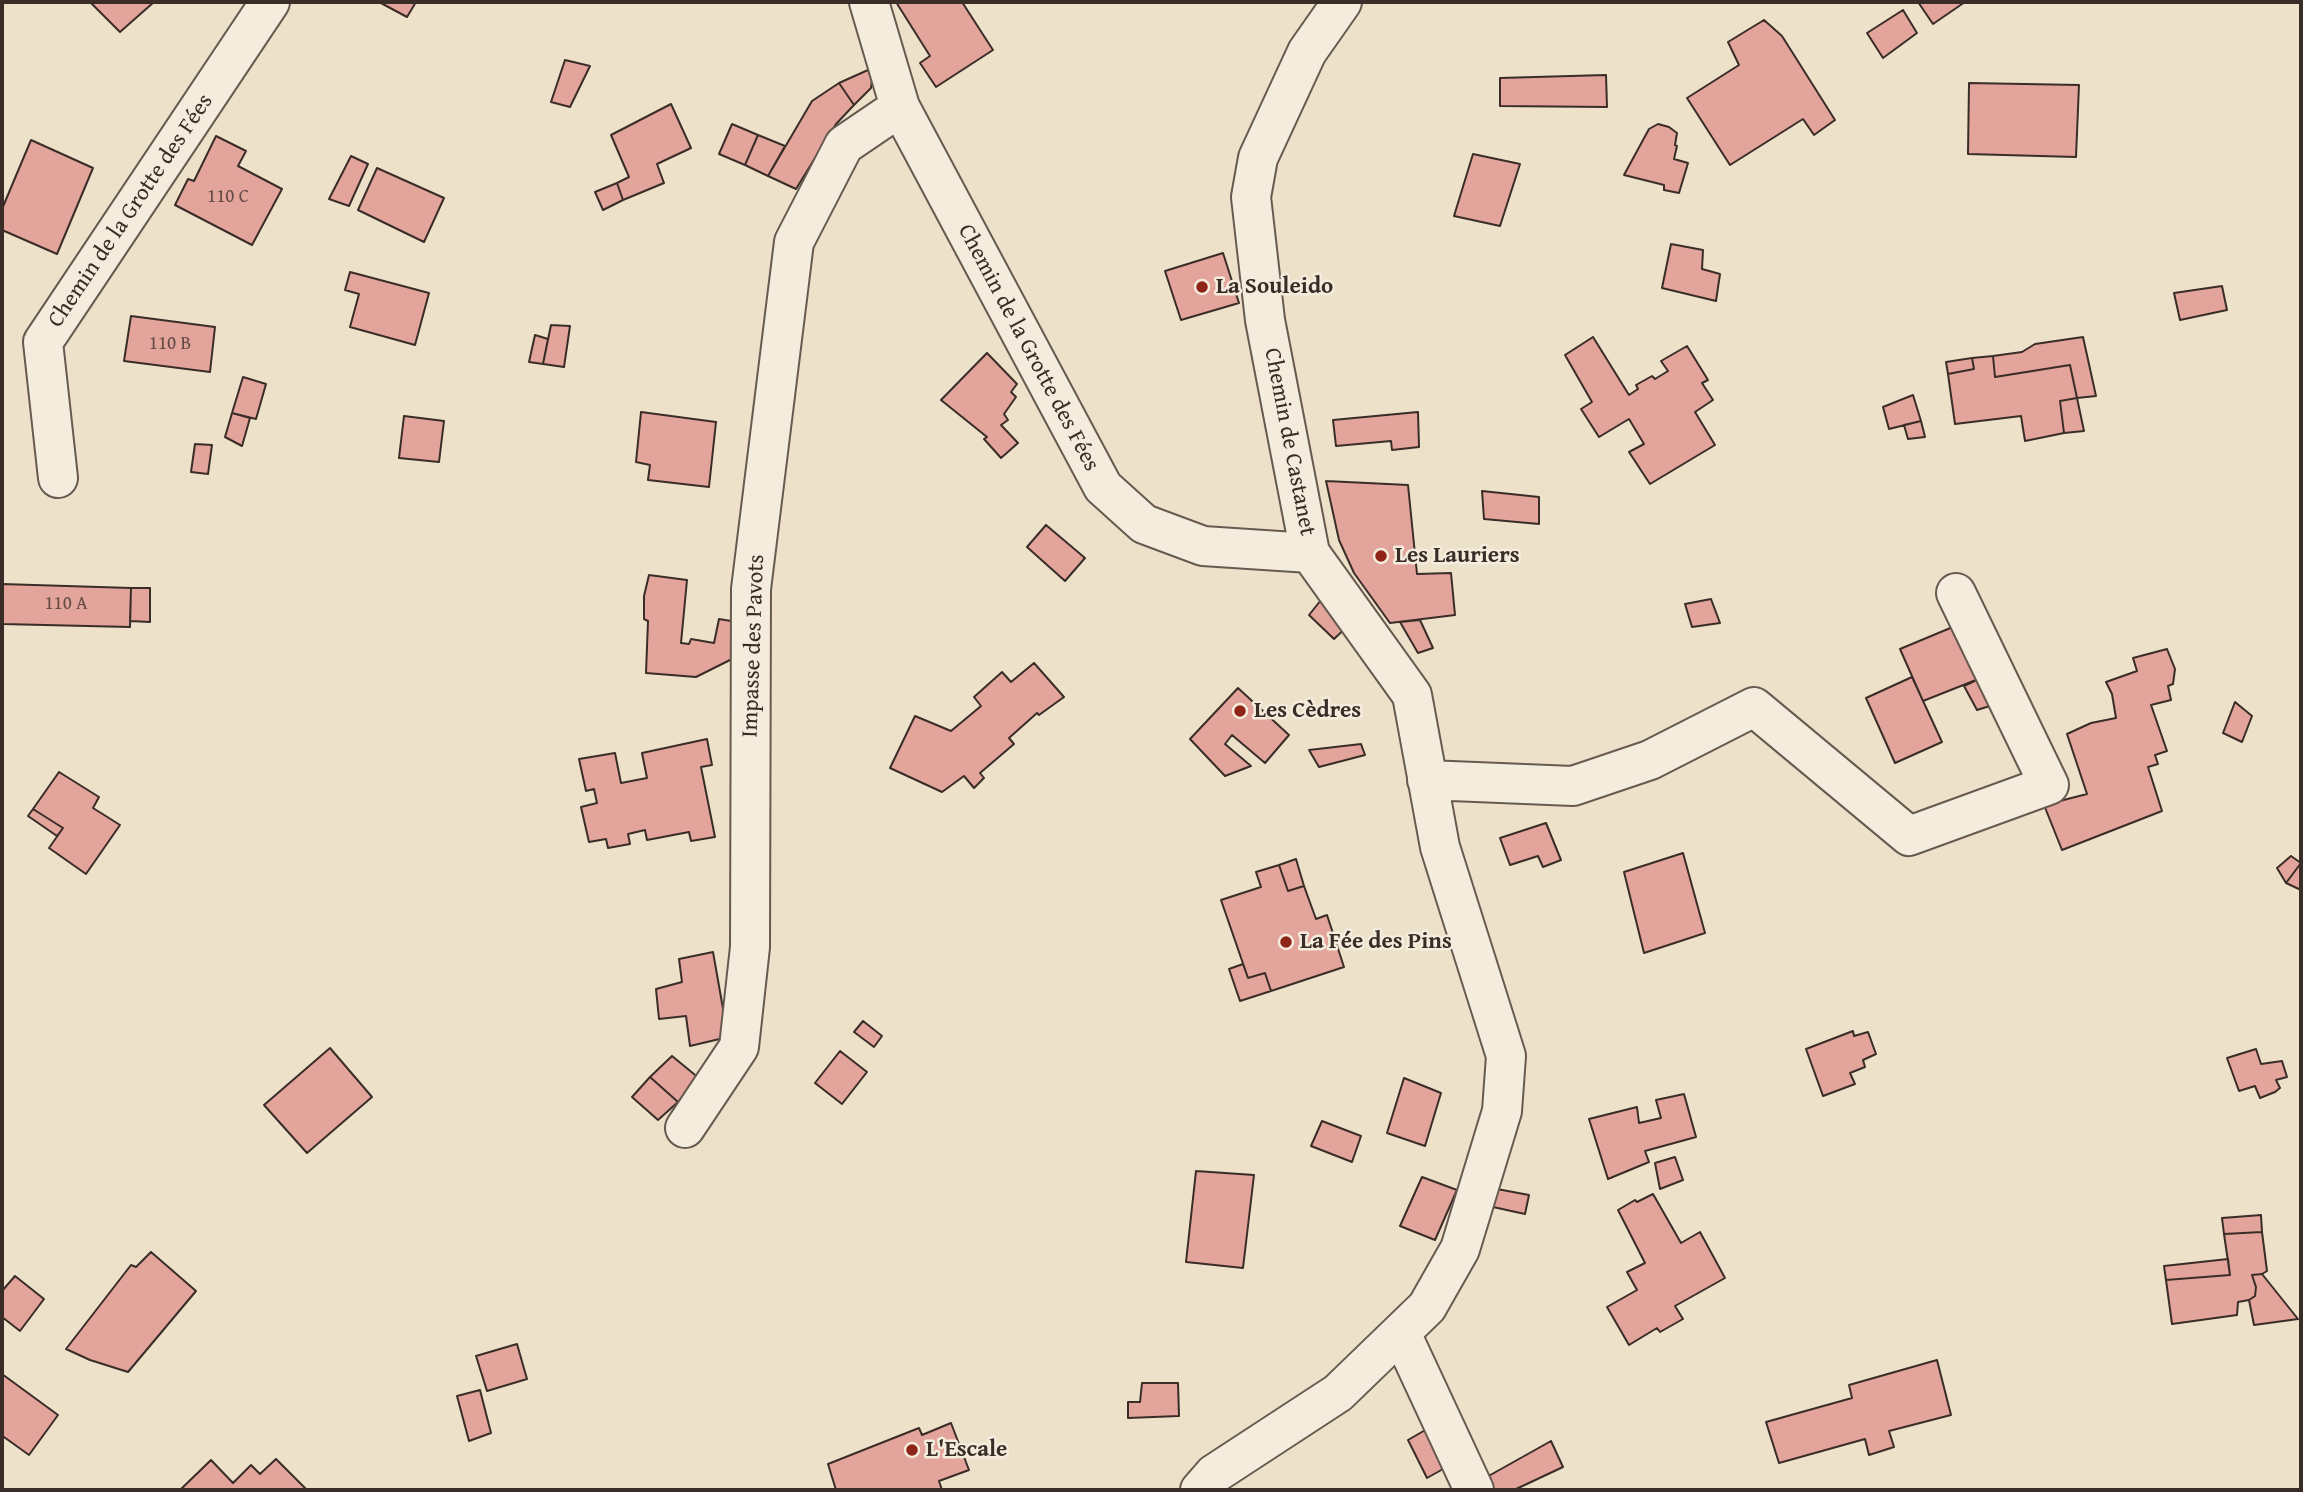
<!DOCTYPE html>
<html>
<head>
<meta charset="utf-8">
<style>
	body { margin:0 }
	#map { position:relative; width:2303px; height:1492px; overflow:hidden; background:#eee1c9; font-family:"Gentium Book Plus",serif }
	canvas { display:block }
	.frame { position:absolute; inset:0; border:4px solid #3a2d28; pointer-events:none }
</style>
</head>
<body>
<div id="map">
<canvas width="2303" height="1492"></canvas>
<div class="frame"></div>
</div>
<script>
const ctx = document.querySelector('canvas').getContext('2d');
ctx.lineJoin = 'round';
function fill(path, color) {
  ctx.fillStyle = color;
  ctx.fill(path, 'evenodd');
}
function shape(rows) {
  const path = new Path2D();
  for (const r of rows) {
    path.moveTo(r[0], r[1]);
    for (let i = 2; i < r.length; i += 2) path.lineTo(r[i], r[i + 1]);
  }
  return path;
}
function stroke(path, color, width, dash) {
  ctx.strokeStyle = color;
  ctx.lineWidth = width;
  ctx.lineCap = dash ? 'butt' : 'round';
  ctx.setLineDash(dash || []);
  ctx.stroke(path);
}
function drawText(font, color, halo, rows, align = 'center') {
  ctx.font = font + ' "Gentium Book Plus",serif';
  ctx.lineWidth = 5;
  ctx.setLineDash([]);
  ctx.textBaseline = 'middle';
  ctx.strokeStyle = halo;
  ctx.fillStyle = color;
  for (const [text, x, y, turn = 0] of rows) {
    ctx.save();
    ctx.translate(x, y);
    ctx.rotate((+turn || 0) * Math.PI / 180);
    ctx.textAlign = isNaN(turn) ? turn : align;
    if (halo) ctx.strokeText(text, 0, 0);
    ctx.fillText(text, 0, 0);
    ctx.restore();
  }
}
const building = shape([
	[90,2,154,2,120,32,90,2],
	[379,2,416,2,407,17,379,2],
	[896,2,962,2,993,50,936,87,920,63,930,56,896,2],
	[1918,2,1965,2,1933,24,1918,2],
	[1903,10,1917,33,1883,58,1867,33,1903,10],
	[1764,20,1782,36,1835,120,1814,135,1803,119,1730,165,1687,98,1739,65,1728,42,1764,20],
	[565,60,590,66,570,107,551,102,565,60],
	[868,70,872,80,871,88,854,105,839,83,868,70],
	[1606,75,1607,107,1500,106,1500,78,1606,75],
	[839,83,854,105,836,124,796,189,768,176,812,101,839,83],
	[1969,83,2079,85,2076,157,1968,154,1969,83],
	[671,104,691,148,657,164,664,183,623,200,617,183,629,177,611,135,671,104],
	[732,124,758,135,745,165,719,154,732,124],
	[1658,124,1669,127,1677,133,1675,145,1677,146,1674,159,1688,163,1679,193,1664,190,1664,185,1624,175,1649,129,1658,124],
	[758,135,785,146,768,176,745,165,758,135],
	[216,136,246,151,238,166,282,189,252,245,175,205,188,179,194,181,216,136],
	[31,140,93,168,57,254,2,230,2,209,31,140],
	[1473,154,1520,164,1500,226,1454,216,1473,154],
	[351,156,368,164,349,206,329,199,351,156],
	[377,168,444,198,424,242,358,210,377,168],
	[617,183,623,200,603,210,595,192,617,183],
	[1671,244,1703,250,1702,269,1720,274,1716,301,1662,288,1671,244],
	[1223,253,1239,303,1181,320,1165,271,1223,253],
	[350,272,429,293,415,345,350,327,359,294,345,290,350,272],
	[2222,286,2227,310,2180,320,2174,293,2222,286],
	[131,316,215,327,210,372,124,361,131,316],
	[551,325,570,326,564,367,543,364,551,325],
	[535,335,548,339,543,364,529,362,535,335],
	[1593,337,1629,395,1638,389,1636,385,1652,376,1655,379,1668,371,1661,361,1687,346,1708,380,1702,383,1713,400,1695,412,1715,445,1650,484,1629,452,1644,444,1629,419,1599,437,1581,409,1592,402,1565,355,1593,337],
	[2083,337,2096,396,2077,398,2070,365,1995,377,1993,356,2022,352,2035,344,2083,337],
	[987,353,1017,384,1011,392,1016,397,1004,414,1008,420,1001,425,1018,443,1001,458,984,439,987,437,941,400,987,353],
	[1993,356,1995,377,2070,365,2077,398,2060,401,2064,433,2025,441,2021,416,1955,424,1948,374,1974,369,1972,358,1993,356],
	[1972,358,1974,369,1948,374,1946,362,1972,358],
	[243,377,266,384,256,419,232,413,243,377],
	[1913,395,1921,421,1889,429,1883,407,1913,395],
	[2077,398,2084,431,2064,433,2060,401,2077,398],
	[641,412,716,422,709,487,648,480,650,465,636,462,641,412],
	[1418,412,1419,447,1392,450,1391,441,1336,446,1333,420,1418,412],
	[232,413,250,418,242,446,225,437,232,413],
	[404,416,444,421,439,462,399,458,404,416],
	[1921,421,1925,437,1908,439,1904,425,1921,421],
	[195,444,212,445,208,474,191,472,195,444],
	[1326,481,1408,485,1417,574,1451,573,1455,615,1390,623,1354,573,1339,540,1326,481],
	[1482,491,1539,497,1539,524,1484,519,1482,491],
	[1046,525,1085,558,1065,581,1027,547,1046,525],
	[649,575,687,580,681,643,689,644,691,639,714,643,719,619,743,623,740,655,696,677,646,673,648,621,644,619,644,596,649,575],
	[2,584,131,588,130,627,2,624,2,584],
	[131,588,150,588,150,622,130,621,131,588],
	[1325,595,1350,624,1334,639,1309,615,1325,595],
	[1711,599,1720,623,1692,627,1685,604,1711,599],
	[1420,620,1433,648,1418,653,1400,622,1420,620],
	[1960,624,1981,678,1923,701,1900,649,1960,624],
	[2167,649,2175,669,2173,684,2168,686,2171,700,2151,705,2167,751,2155,755,2158,764,2148,767,2162,811,2062,850,2044,805,2087,794,2067,734,2091,723,2116,718,2112,694,2106,682,2137,671,2133,658,2167,649],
	[1034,663,1064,697,1039,715,1037,713,1009,738,1014,744,980,773,984,778,974,788,964,776,942,792,890,768,915,716,951,731,981,706,974,697,1002,672,1011,682,1034,663],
	[1912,677,1942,742,1895,763,1866,698,1912,677],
	[1981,678,1993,705,1977,710,1964,686,1981,678],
	[1238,688,1289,735,1265,763,1232,735,1225,744,1251,766,1225,776,1190,739,1238,688],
	[2235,702,2252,716,2242,742,2223,733,2235,702],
	[707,739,712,765,701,767,715,837,691,841,689,832,647,840,645,830,628,834,630,844,608,848,606,839,589,842,581,807,597,803,594,789,586,791,579,759,615,753,621,783,647,778,642,753,707,739],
	[1361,744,1365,755,1319,767,1309,750,1361,744],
	[59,772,99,797,93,808,120,825,86,874,49,848,63,828,33,809,59,772],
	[33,809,63,828,57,836,28,816,33,809],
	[1546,823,1561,860,1543,867,1538,856,1510,865,1500,838,1546,823],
	[1683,853,1705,933,1644,953,1624,872,1683,853],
	[2291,856,2301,863,2286,883,2277,868,2291,856],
	[1296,859,1304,886,1288,891,1279,865,1296,859],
	[2301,863,2301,890,2286,883,2301,863],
	[1279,865,1288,891,1304,886,1316,919,1327,915,1344,967,1271,991,1265,973,1248,978,1221,900,1261,887,1256,872,1279,865],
	[713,952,728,1037,690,1046,686,1016,659,1019,656,989,682,982,679,959,713,952],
	[1243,964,1248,978,1265,973,1271,991,1240,1001,1229,969,1243,964],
	[863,1021,882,1036,874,1047,854,1032,863,1021],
	[1853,1031,1854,1036,1868,1032,1876,1054,1863,1060,1865,1067,1850,1073,1855,1084,1823,1096,1806,1049,1853,1031],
	[330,1048,372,1097,307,1153,264,1105,330,1048],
	[2256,1049,2261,1064,2282,1061,2287,1077,2276,1080,2280,1088,2275,1092,2260,1098,2255,1086,2239,1091,2227,1058,2256,1049],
	[840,1051,867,1072,842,1104,815,1083,840,1051],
	[672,1056,700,1079,678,1102,650,1077,672,1056],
	[650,1077,678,1102,658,1120,632,1097,650,1077],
	[1404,1078,1441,1093,1425,1146,1387,1133,1404,1078],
	[1684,1094,1696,1137,1645,1151,1649,1162,1608,1179,1589,1119,1637,1107,1639,1123,1661,1118,1656,1100,1684,1094],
	[1322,1121,1361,1136,1352,1162,1311,1146,1322,1121],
	[1675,1157,1683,1180,1660,1189,1655,1163,1675,1157],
	[1196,1171,1254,1175,1243,1268,1186,1262,1196,1171],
	[1422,1177,1457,1190,1435,1240,1400,1226,1422,1177],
	[1497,1189,1529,1195,1525,1214,1493,1207,1497,1189],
	[1653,1194,1681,1243,1700,1232,1725,1278,1675,1306,1683,1319,1660,1332,1657,1328,1629,1345,1607,1307,1637,1290,1627,1272,1645,1263,1618,1210,1635,1200,1637,1202,1653,1194],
	[2261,1215,2262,1232,2224,1234,2222,1218,2261,1215],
	[2262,1232,2267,1271,2262,1274,2252,1275,2256,1287,2255,1296,2249,1300,2238,1302,2237,1315,2172,1324,2166,1280,2230,1275,2224,1234,2262,1232],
	[151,1252,196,1291,128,1372,90,1360,66,1349,131,1265,136,1267,151,1252],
	[2228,1259,2230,1275,2166,1280,2164,1266,2228,1259],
	[2262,1274,2298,1319,2254,1325,2249,1300,2255,1296,2256,1287,2252,1275,2262,1274],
	[15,1276,44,1299,20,1331,2,1317,2,1291,15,1276],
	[517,1344,527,1379,487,1391,476,1356,517,1344],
	[1937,1360,1951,1415,1889,1431,1894,1447,1869,1455,1865,1439,1779,1463,1766,1422,1852,1398,1849,1385,1937,1360],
	[2,1374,58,1415,29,1455,4,1437,2,1439,2,1374],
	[1142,1383,1178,1383,1179,1416,1128,1418,1128,1402,1140,1402,1142,1383],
	[480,1390,491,1433,469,1441,457,1396,480,1390],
	[951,1423,969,1470,939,1481,942,1490,836,1490,828,1464,919,1428,922,1435,951,1423],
	[1434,1425,1452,1464,1427,1478,1408,1440,1434,1425],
	[1551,1441,1563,1467,1514,1490,1490,1490,1485,1478,1551,1441],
	[276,1459,307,1490,180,1490,211,1460,233,1483,251,1465,260,1474,276,1459]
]);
fill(building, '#e3a49b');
stroke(building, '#3a2d28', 2);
const minor = shape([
	[869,2,900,107,1103,487,1144,524,1203,546,1310,553],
	[58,478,43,342,270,2],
	[1427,780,1573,786,1650,760,1754,707,1909,836,2049,785,1956,593],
	[685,1128,739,1047,750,947,751,589,794,242,844,145,900,107],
	[1401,1333,1474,1490],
	[1200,1490,1214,1474,1338,1393,1427,1307,1460,1249,1502,1111,1506,1056,1440,847,1412,695,1310,553,1265,320,1251,197,1258,158,1307,52,1342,2]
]);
stroke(minor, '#675a50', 42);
stroke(minor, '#f4ecdc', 38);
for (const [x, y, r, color] of [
	[1202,287,7,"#8f2418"],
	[1381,556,7,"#8f2418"],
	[1240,711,7,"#8f2418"],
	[1286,942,7,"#8f2418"],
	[912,1450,7,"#8f2418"]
]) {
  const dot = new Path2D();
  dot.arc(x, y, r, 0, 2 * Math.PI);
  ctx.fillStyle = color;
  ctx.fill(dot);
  stroke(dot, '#f4ecdc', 2.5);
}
drawText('19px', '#644b45', null, [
	["110 C",228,197],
	["110 B",170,344],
	["110 A",66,604]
]);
drawText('23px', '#3a2d28', '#f4ecdc', [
	["Chemin de la Grotte des Fées",131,211,-56],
	["Chemin de la Grotte des Fées",1028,348,62],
	["Chemin de Castanet",1289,442,79],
	["Impasse des Pavots",754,646,-88]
]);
drawText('bold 23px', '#3a2d28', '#f4ecdc', [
	["La Souleido",1216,287],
	["Les Lauriers",1395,556],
	["Les Cèdres",1254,711],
	["La Fée des Pins",1300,942],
	["L'Escale",926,1450]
], 'left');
</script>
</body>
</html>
